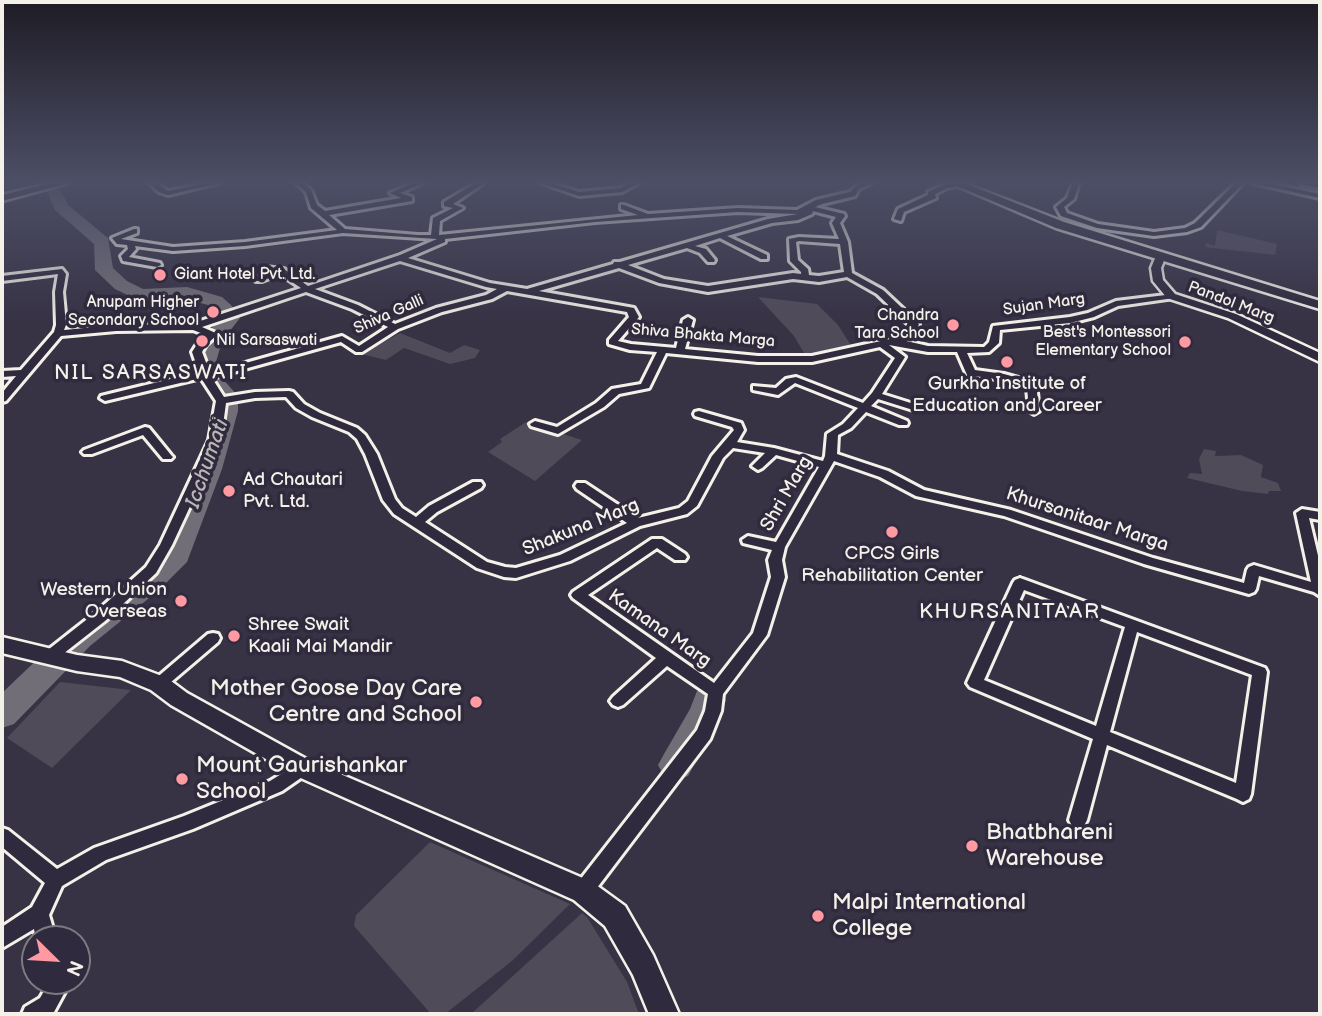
<!DOCTYPE html>
<html>
<head>
<meta charset="utf-8">
<style>
	body { margin:0 }
	#map { position:relative; width:1322px; height:1016px; overflow:hidden; background:#373244; font-family:"Balsamiq Sans",sans-serif }
	canvas { display:block }
	.frame { position:absolute; inset:0; border:4px solid #f4f1e8; pointer-events:none }
	.north { position:absolute; left:21px; top:925px; width:70px; height:70px; box-sizing:border-box; background:#2f2a3d; border:2px solid #7e7a81; border-radius:50%; rotate:114deg; font-size:19px; font-weight:700; line-height:28px; text-align:center; color:#f4f1e8 }
	.north::after { content:''; display:block; margin:auto; width:24px; height:32px; background:#ff9aa2; clip-path:polygon(50% 0,100% 100%,50% 72%,0 100%) }
</style>
</head>
<body>
<div id="map">
<canvas width="1322" height="1016"></canvas>
<div class="frame"></div>
<div class="north">N</div>
</div>
<script>
const ctx = document.querySelector('canvas').getContext('2d');
ctx.lineJoin = 'round';
function fill(path, color) {
  ctx.fillStyle = color;
  ctx.fill(path, 'evenodd');
}
function shape(rows) {
  const path = new Path2D();
  for (const r of rows) {
    path.moveTo(r[0], r[1]);
    for (let i = 2; i < r.length; i += 2) path.lineTo(r[i], r[i + 1]);
  }
  return path;
}
function stroke(path, color, width, dash) {
  ctx.strokeStyle = color;
  ctx.lineWidth = width;
  ctx.lineCap = dash ? 'butt' : 'round';
  ctx.setLineDash(dash || []);
  ctx.stroke(path);
}
function drawText(font, color, halo, rows, align = 'center') {
  ctx.font = font + ' "Balsamiq Sans",sans-serif';
  ctx.lineWidth = 7;
  ctx.setLineDash([]);
  ctx.textBaseline = 'middle';
  ctx.strokeStyle = halo;
  ctx.fillStyle = color;
  for (const [text, x, y, turn = 0] of rows) {
    ctx.save();
    ctx.translate(x, y);
    ctx.rotate((+turn || 0) * Math.PI / 180);
    ctx.textAlign = isNaN(turn) ? turn : align;
    if (halo) ctx.strokeText(text, 0, 0);
    ctx.fillText(text, 0, 0);
    ctx.restore();
  }
}
fill(shape([
	[1217,230,1277,244,1275,255,1205,247,1206,243,1215,246],
	[758,297,817,304,838,325,852,347,807,358,794,336],
	[400,333,450,353,464,345,480,350,475,358,450,364,404,348,386,360,361,354],
	[526,422,582,440,535,481,488,452,502,442,500,439],
	[1204,449,1216,451,1215,456,1241,455,1263,465,1261,477,1278,483,1281,491,1269,491,1268,494,1242,491,1187,478,1190,473,1202,474,1199,459],
	[60,682,131,690,52,768,7,738],
	[430,842,570,904,512,961,445,1014,431,1014,354,926,356,915],
	[582,913,587,917,627,982,639,1014,471,1014]
]), '#504b59');
fill(shape([
	[43,183,57,183,68,205,108,238,113,268,127,281,143,289,187,287,222,297,231,305,240,318,222,341,216,362,219,375,238,396,238,411,222,469,187,562,159,590,90,646,14,724,2,728,2,693,68,630,139,576,165,550,198,469,216,411,216,398,197,375,194,362,202,340,220,318,217,313,208,305,186,299,140,301,115,289,95,270,94,244,55,210,43,183],
	[709,687,721,691,726,700,718,722,688,776,676,780,664,776,658,765,664,754,690,709,697,691,709,687]
]), '#726e77');
const minor = shape([
	[149,183,156,183,168,191,207,183,219,183,168,195,159,192,149,183],
	[296,183,303,183,311,190,317,205,325,211,401,198,390,193,414,183,423,183,400,193,412,197,412,201,329,215,345,229,418,235,431,235,433,218,453,208,444,206,444,202,476,183,484,183,453,204,463,208,440,221,439,235,638,215,621,209,621,205,624,205,648,214,738,208,797,210,816,200,850,192,855,187,863,183,872,183,859,189,855,196,822,204,815,207,844,214,845,216,840,223,848,242,852,273,883,290,917,322,919,324,916,332,902,340,928,346,984,347,989,342,993,326,1070,317,1088,313,1116,301,1174,294,1174,298,1118,306,1094,317,1070,323,1000,330,999,343,989,352,967,353,975,370,1004,374,1036,383,1039,411,1034,414,1029,411,1027,387,1003,380,967,375,957,352,928,352,889,345,905,357,882,394,917,405,918,407,913,410,878,399,871,406,907,421,908,423,907,425,899,425,866,412,851,428,838,435,837,454,888,471,924,490,1011,510,1153,558,1244,583,1247,570,1249,567,1254,565,1311,582,1296,513,1302,509,1320,512,1320,520,1309,518,1320,564,1320,596,1314,592,1259,576,1256,589,1254,592,1249,594,1144,564,1004,516,916,496,880,477,834,461,785,547,782,560,785,577,767,635,723,694,721,711,710,739,590,897,583,900,576,897,574,891,576,885,697,730,705,711,708,694,667,666,623,705,618,707,613,705,610,701,613,697,656,658,573,598,571,595,573,592,652,539,662,539,685,554,687,557,685,560,675,560,657,548,588,595,714,683,753,633,771,577,768,560,772,550,743,543,742,540,748,536,776,542,819,467,776,455,762,468,758,470,752,466,765,453,733,448,723,458,697,506,687,514,640,526,570,561,516,578,504,577,477,568,394,514,383,500,365,454,357,439,349,432,312,417,296,408,286,397,255,398,226,403,221,440,172,545,156,573,105,621,54,661,49,663,44,661,42,657,44,653,95,613,146,567,160,545,209,440,216,401,201,378,105,401,100,398,101,396,199,372,192,352,199,341,206,335,193,330,116,331,61,336,6,401,2,402,2,393,16,376,2,377,2,371,21,370,54,332,56,325,55,292,58,274,2,281,2,276,62,269,66,274,63,292,66,325,64,330,116,325,191,324,301,288,280,274,262,281,256,281,256,277,270,272,265,271,265,267,284,269,308,286,400,255,437,239,343,233,245,246,173,251,135,246,136,249,129,257,160,263,161,265,157,267,123,261,121,256,128,249,127,245,117,244,112,238,134,229,137,229,137,233,121,239,173,247,245,242,337,230,311,208,306,192,296,183],
	[813,211,836,217,832,223,839,239,799,237,789,239,790,261,801,272,801,274,793,273,708,286,664,279,628,265,687,248,700,253,708,262,714,262,715,260,706,249,695,246,720,238,761,259,767,259,767,255,727,236,772,223,798,220,812,214,813,211],
	[738,212,798,214,768,219,620,262,614,262,613,264,527,289,490,283,408,258,445,242,445,239,595,222,738,212],
	[799,241,840,244,844,272,819,276,809,275,808,269,798,260,796,242,799,241],
	[400,261,486,287,497,289,486,295,436,308,395,324,358,305,315,289,400,261],
	[619,268,659,283,708,292,793,279,819,282,847,277,877,294,909,325,909,329,890,339,812,356,758,356,685,349,693,320,688,317,683,320,676,348,631,344,618,341,639,317,634,308,539,291,619,268],
	[507,291,627,312,629,317,609,340,609,344,630,350,657,352,641,384,612,389,596,403,557,427,535,421,530,424,531,426,558,434,604,407,619,394,649,388,666,353,758,362,812,362,880,347,895,358,872,393,863,403,796,377,786,379,776,388,753,386,753,390,778,395,795,383,858,408,843,424,827,434,825,456,823,461,774,448,737,442,744,430,741,423,699,411,695,412,694,414,695,416,732,427,734,430,712,456,688,501,679,508,638,518,585,483,577,483,575,486,577,489,627,523,560,555,516,568,505,567,487,562,425,522,437,512,481,488,483,485,481,482,473,482,429,506,416,517,402,508,395,499,377,454,365,435,357,428,320,413,304,404,293,392,289,391,255,392,224,397,212,378,341,342,356,352,362,352,398,329,442,312,492,299,507,291],
	[306,292,352,309,388,327,359,346,342,336,210,373,202,352,206,345,218,334,202,327,306,292],
	[541,183,551,183,579,192,620,188,631,183,639,183,622,192,579,196,541,183],
	[962,183,961,185,947,188,935,194,936,198,904,212,901,221,894,219,898,209,928,195,928,192,943,185,962,183],
	[1073,183,1079,183,1074,199,1064,207,1067,213,1098,224,1154,232,1185,228,1195,223,1236,183,1243,183,1201,227,1187,232,1154,236,1097,228,1061,216,1056,207,1067,198,1073,183],
	[1253,183,1266,183,1320,194,1320,198,1253,183],
	[1300,183,1320,184,1320,188,1301,184,1300,183],
	[145,427,149,428,171,455,173,457,171,459,163,459,143,435,92,454,84,454,82,452,84,450,145,427],
	[1020,578,1265,668,1267,672,1251,794,1249,799,1243,802,1237,799,1107,745,1087,820,1084,826,1078,828,1072,826,1069,820,1093,739,970,687,967,683,1013,583,1015,580,1020,578],
	[1024,590,1125,627,1096,726,984,680,1024,590],
	[1137,632,1252,675,1236,783,1110,732,1137,632],
	[213,633,218,634,220,638,218,642,164,688,159,690,154,688,151,684,154,680,208,634,213,633],
	[302,761,308,763,310,768,308,773,282,791,193,829,106,860,62,886,49,915,56,939,36,939,34,929,2,948,2,927,32,907,45,883,2,847,2,828,8,830,57,869,94,848,184,816,270,781,302,761],
	[46,981,66,981,67,988,54,1012,51,1014,22,1014,25,1007,40,998,47,986,46,981]
]);
const tertiary = shape([
	[1156,256,1165,258,1161,268,1163,280,1175,294,1236,314,1320,353,1320,362,1228,318,1167,298,1153,281,1151,268,1156,256]
]);
const secondary = shape([
	[52,183,69,183,2,201,2,195,52,183],
	[2,637,77,655,122,661,167,678,187,693,310,761,592,882,625,906,653,955,679,1014,649,1014,633,975,605,926,574,900,294,775,171,705,151,690,120,677,77,671,2,653,2,637]
]);
const primary = shape([
	[950,183,964,183,1064,222,1320,301,1320,309,1056,228,950,183]
]);
stroke(minor, '#f4f1e8', 6);
stroke(tertiary, '#f4f1e8', 5);
stroke(secondary, '#f4f1e8', 5);
stroke(primary, '#f4f1e8', 5);
fill(minor, '#2f2a3d');
fill(tertiary, '#2f2a3d');
fill(secondary, '#2f2a3d');
fill(primary, '#2f2a3d');
const sky = ctx.createLinearGradient(0, 0, 0, 325);
sky.addColorStop(0, '#1e1c25');
sky.addColorStop(0.56, '#4d4f67');
sky.addColorStop(1, '#4d4f6700');
ctx.fillStyle = sky;
ctx.fillRect(0, 0, 1322, 325);
for (const [x, y, r, color] of [
	[160,275,7,"#ff9aa2"],
	[213,312,7,"#ff9aa2"],
	[953,325,7,"#ff9aa2"],
	[202,341,7,"#ff9aa2"],
	[1185,342,7,"#ff9aa2"],
	[1007,362,7,"#ff9aa2"],
	[229,491,7,"#ff9aa2"],
	[892,532,7,"#ff9aa2"],
	[181,601,7,"#ff9aa2"],
	[234,636,7,"#ff9aa2"],
	[476,702,7,"#ff9aa2"],
	[182,779,7,"#ff9aa2"],
	[972,846,7,"#ff9aa2"],
	[818,916,7,"#ff9aa2"]
]) {
  const dot = new Path2D();
  dot.arc(x, y, r, 0, 2 * Math.PI);
  ctx.fillStyle = color;
  ctx.fill(dot);
  stroke(dot, '#2f2a3d', 2.5);
}
drawText('16px', '#f4f1e8', '#2f2a3d', [
	["Giant Hotel Pvt. Ltd.",174,275,"left"],
	["Anupam Higher",199,303],
	["Secondary School",199,321],
	["Chandra",939,316],
	["Tara School",939,334],
	["Best's Montessori",1171,333],
	["Elementary School",1171,351],
	["Nil Sarsaswati",216,341,"left"]
], 'right');
drawText('16px', '#f4f1e8', '#2f2a3d', [
	["Pandol Marg",1231,303,21],
	["Sujan Marg",1044,305,-8],
	["Shiva Galli",389,315,-24],
	["Shiva Bhakta Marga",703,336,5]
]);
drawText('19px', '#f4f1e8', '#2f2a3d', [
	["Gurkha Institute of",1007,384],
	["Education and Career",1007,406],
	["Ad Chautari",243,480,"left"],
	["Pvt. Ltd.",243,502,"left"],
	["CPCS Girls",892,554],
	["Rehabilitation Center",892,576],
	["Western Union",167,590,"right"],
	["Overseas",167,612,"right"],
	["Shree Swait",248,625,"left"],
	["Kaali Mai Mandir",248,647,"left"]
]);
drawText('19px', '#f4f1e8', '#2f2a3d', [
	["Shri Marg",787,494,-60],
	["Khursanitaar Marga",1087,520,18],
	["Shakuna Marg",581,528,-22],
	["Kamana Marg",659,629,35]
]);
ctx.letterSpacing = '2px';
drawText('21px', '#f4f1e8', '#2f2a3d', [
	["NIL SARSASWATI",151,374],
	["KHURSANITAAR",1010,613]
]);
ctx.letterSpacing = '0px';
drawText('italic 21px', '#bab6b5', '#2f2a3d', [
	["Icchumati",208,464,-71]
]);
drawText('23px', '#f4f1e8', '#2f2a3d', [
	["Mother Goose Day Care",462,689,"right"],
	["Centre and School",462,715,"right"],
	["Mount Gaurishankar",196,766],
	["School",196,792],
	["Bhatbhareni",986,833],
	["Warehouse",986,859],
	["Malpi International",832,903],
	["College",832,929]
], 'left');
</script>
</body>
</html>
